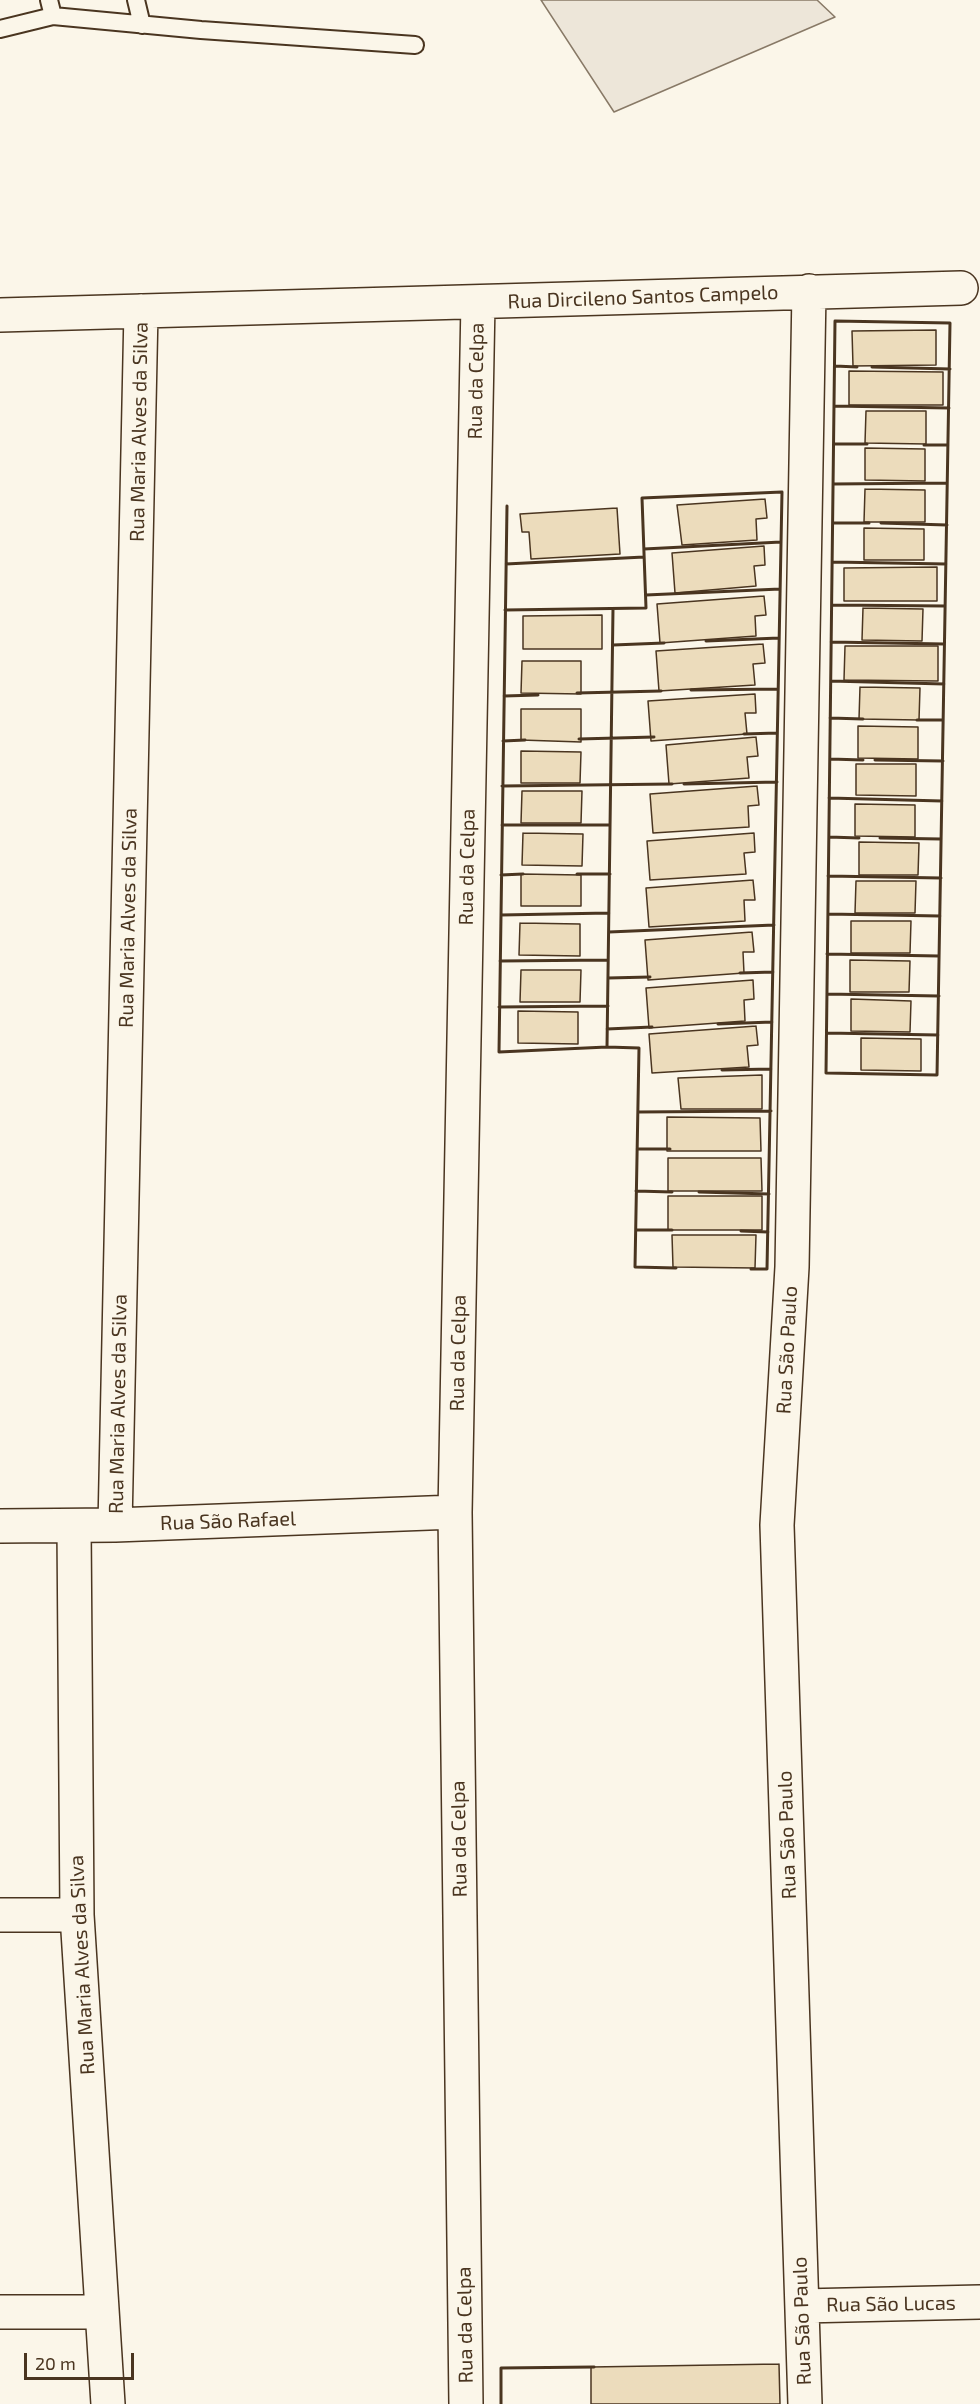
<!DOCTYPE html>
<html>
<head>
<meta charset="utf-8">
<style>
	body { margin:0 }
	#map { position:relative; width:980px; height:2404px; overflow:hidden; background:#fbf6e9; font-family:"Exo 2",sans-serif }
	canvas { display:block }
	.scale { position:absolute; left:24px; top:2353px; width:110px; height:27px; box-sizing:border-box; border:3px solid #4a3520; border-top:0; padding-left:8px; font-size:18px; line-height:21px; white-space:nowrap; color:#4a3520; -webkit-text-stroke:4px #fbf6e9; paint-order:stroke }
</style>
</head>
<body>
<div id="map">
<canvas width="980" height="2404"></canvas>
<div class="scale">20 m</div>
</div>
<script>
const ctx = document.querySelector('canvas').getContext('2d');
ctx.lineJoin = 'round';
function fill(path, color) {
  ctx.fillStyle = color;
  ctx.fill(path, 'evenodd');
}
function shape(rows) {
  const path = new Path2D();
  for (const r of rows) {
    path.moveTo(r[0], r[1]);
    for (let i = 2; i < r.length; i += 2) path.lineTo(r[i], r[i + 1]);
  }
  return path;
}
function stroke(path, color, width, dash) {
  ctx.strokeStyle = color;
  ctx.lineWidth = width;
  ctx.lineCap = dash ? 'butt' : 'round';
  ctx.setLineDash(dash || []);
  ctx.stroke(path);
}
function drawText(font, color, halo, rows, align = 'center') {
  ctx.font = font + ' "Exo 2",sans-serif';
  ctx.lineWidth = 4.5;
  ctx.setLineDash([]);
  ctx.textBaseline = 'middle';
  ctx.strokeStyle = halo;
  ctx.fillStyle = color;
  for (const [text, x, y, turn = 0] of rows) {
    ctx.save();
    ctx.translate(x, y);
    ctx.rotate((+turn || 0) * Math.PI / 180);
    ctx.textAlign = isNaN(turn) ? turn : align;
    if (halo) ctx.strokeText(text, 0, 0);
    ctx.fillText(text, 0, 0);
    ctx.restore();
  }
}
const green = shape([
	[541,0,817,0,835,17,614,112,541,0]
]);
fill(green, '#ede6d9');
stroke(green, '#887966', 1.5);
const building = shape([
	[936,330,936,365,853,366,852,331,936,330],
	[849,371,943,372,943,405,849,405,849,371],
	[866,411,926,411,926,444,865,443,866,411],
	[865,448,925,449,925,481,865,480,865,448],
	[865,489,925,490,925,522,864,522,865,489],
	[765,499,767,518,756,519,757,540,682,545,677,505,765,499],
	[617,508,620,554,531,559,529,532,522,532,520,514,617,508],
	[864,528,924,529,924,560,864,560,864,528],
	[764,546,765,565,754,566,756,586,675,593,672,553,764,546],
	[937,567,937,601,844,601,844,568,937,567],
	[764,596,766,615,755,616,756,636,660,643,657,604,764,596],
	[863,608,923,609,922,641,862,640,863,608],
	[602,615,602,649,523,649,523,616,602,615],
	[763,644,765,663,753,664,755,685,659,691,656,651,763,644],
	[845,646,938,646,938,681,844,680,845,646],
	[522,661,581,661,581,694,521,693,522,661],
	[860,687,920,688,919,720,859,719,860,687],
	[755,694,756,713,745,713,747,734,651,741,648,701,755,694],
	[521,709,581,709,581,742,521,740,521,709],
	[858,726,918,727,918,759,858,758,858,726],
	[756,737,758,756,747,757,749,778,669,784,666,745,756,737],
	[521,751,581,752,580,783,521,783,521,751],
	[856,764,916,764,916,796,856,795,856,764],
	[757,786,759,805,748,806,749,827,653,833,650,794,757,786],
	[522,791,582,791,581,823,521,823,522,791],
	[855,804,915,805,915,837,855,836,855,804],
	[523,833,583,834,582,866,522,865,523,833],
	[754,833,755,852,744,853,746,874,650,880,647,841,754,833],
	[859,842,919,843,918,875,859,875,859,842],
	[521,874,581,875,581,906,521,906,521,874],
	[753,880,755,900,744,900,745,921,649,927,646,888,753,880],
	[856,881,916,881,915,913,855,913,856,881],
	[851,921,911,921,910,953,851,953,851,921],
	[520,923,580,924,580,956,519,955,520,923],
	[752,932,754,952,743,952,744,973,648,980,645,940,752,932],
	[850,960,910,961,909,992,850,992,850,960],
	[521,970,581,970,580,1002,520,1002,521,970],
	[753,980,754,999,744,1000,745,1021,649,1028,646,988,753,980],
	[851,999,911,1001,910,1032,851,1031,851,999],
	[518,1011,578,1012,578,1044,518,1043,518,1011],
	[756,1026,758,1045,747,1046,749,1067,652,1073,649,1034,756,1026],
	[861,1038,921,1039,921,1071,861,1070,861,1038],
	[762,1075,762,1109,681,1109,678,1078,762,1075],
	[667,1117,760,1118,761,1151,667,1151,667,1117],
	[668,1158,761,1158,762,1191,668,1191,668,1158],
	[668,1196,762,1196,762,1230,668,1230,668,1196],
	[672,1235,756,1235,755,1268,673,1267,672,1235],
	[779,2364,780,2404,591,2404,591,2367,779,2364]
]);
fill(building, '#ecdcbc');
stroke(building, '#4a3520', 1.5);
const service = shape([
	[136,0,142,25],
	[53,16,201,30,415,45],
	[0,29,53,16,49,0]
]);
const minor = shape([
	[0,315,961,288],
	[115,1525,141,311],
	[0,1526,115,1525,455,1512],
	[74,1526,77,1915,108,2404],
	[0,1915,77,1915],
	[802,2306,980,2302],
	[0,2312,101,2312],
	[466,2404,455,1512,478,302],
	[805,2404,777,1525,792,1267,809,291]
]);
stroke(service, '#4a3520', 20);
stroke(minor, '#4a3520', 36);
stroke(service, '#fbf6e9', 16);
stroke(minor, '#fbf6e9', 33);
stroke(shape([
	[835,321,950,323,937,1075,826,1073,835,321],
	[835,366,857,367],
	[872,367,950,369],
	[834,406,949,408],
	[834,444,867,444],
	[924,445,948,445],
	[833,484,947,483],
	[507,506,499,1052,607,1047,639,1048,635,1267,676,1268],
	[833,523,869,523],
	[881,523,947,525],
	[644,549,781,542],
	[833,562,946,564],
	[506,564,644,557],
	[646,595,780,589],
	[832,605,945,606],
	[505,610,646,608,642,498,782,492,767,1269,751,1269],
	[706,641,779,638],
	[831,642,944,644],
	[613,645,664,643],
	[831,681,944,684],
	[691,690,778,689],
	[577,693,661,691],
	[504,696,538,695],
	[830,718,863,719],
	[917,720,943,720],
	[744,734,777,733],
	[579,739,654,737],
	[503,741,525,740],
	[830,759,863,760],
	[875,760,943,761],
	[684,784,777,782],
	[502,786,672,784],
	[829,798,942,801],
	[502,825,610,825],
	[829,837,859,838],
	[880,838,941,839],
	[577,874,610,874],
	[501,875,523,874],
	[828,876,941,878],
	[828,914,940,916],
	[501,915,609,913],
	[609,932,774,925],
	[827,954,939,956],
	[500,961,608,960],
	[740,973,773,972],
	[608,978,650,977],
	[827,994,939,996],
	[499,1007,608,1006],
	[718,1024,772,1022],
	[607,1029,652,1027],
	[827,1033,938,1035],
	[607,1047,613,609],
	[722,1070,771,1069],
	[638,1112,771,1111],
	[637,1149,670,1149],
	[636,1191,672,1192],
	[699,1192,769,1194],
	[636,1230,672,1230],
	[741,1231,768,1232],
	[501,2404,501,2368,594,2367]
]), '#4a3520', 3);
drawText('20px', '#4a3520', '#fbf6e9', [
	["Rua Dircileno Santos Campelo",643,297,-2],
	["Rua da Celpa",476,381,-89],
	["Rua Maria Alves da Silva",139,432,-89],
	["Rua da Celpa",467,867,-89],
	["Rua Maria Alves da Silva",128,918,-89],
	["Rua São Paulo",787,1350,-87],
	["Rua da Celpa",458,1353,-89],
	["Rua Maria Alves da Silva",118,1404,-89],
	["Rua São Rafael",228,1521,-2],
	["Rua São Paulo",787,1835,-92],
	["Rua da Celpa",459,1839,-91],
	["Rua Maria Alves da Silva",82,1965,-93],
	["Rua São Lucas",891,2304,-1],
	["Rua São Paulo",802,2321,-92],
	["Rua da Celpa",465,2325,-91]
]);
</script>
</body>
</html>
